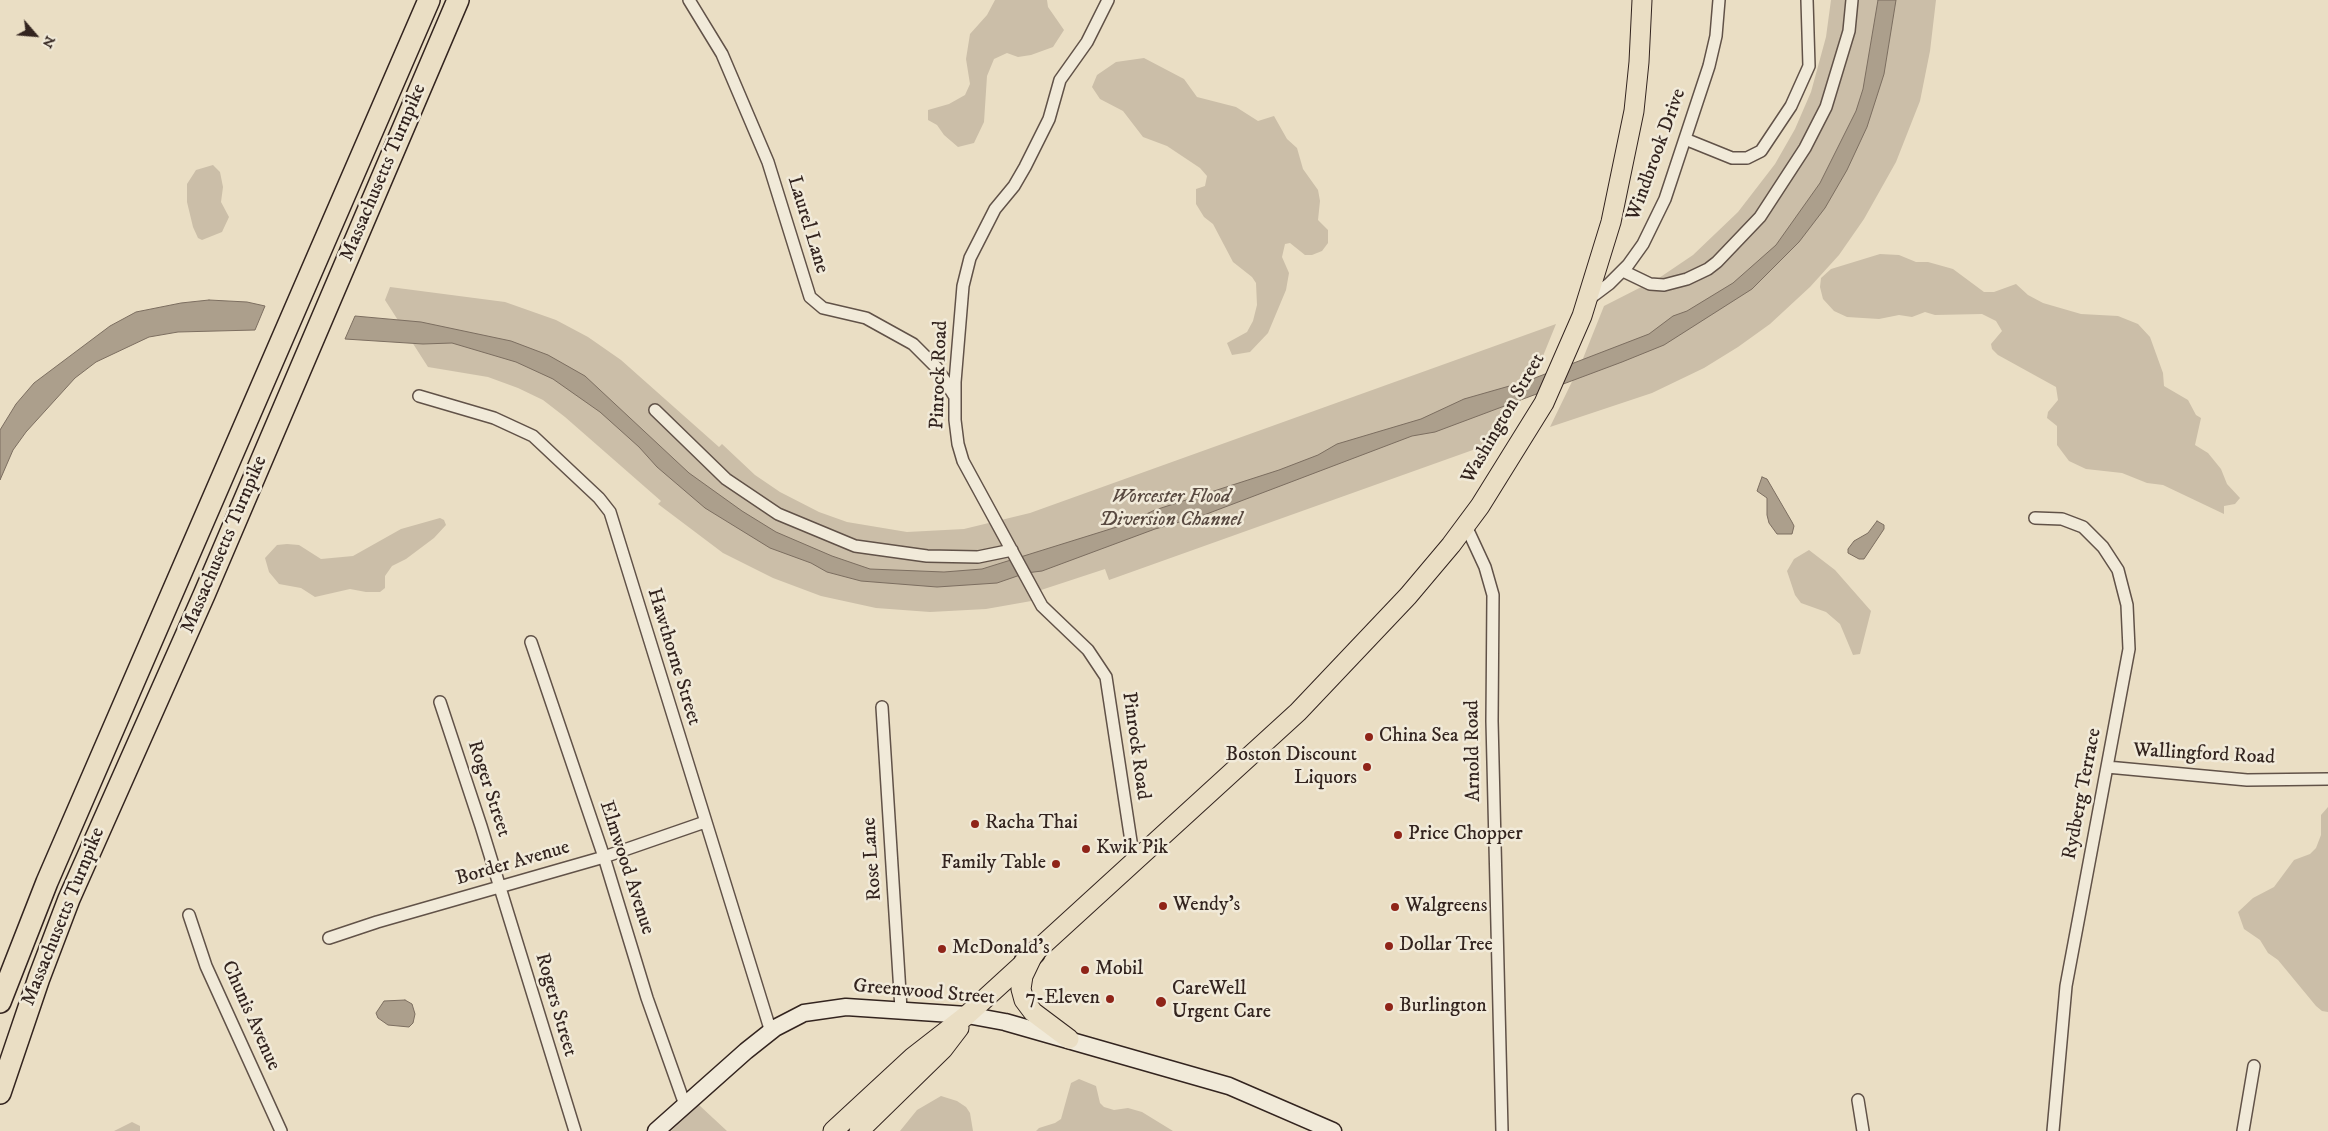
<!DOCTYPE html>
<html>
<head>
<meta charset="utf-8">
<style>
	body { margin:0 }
	#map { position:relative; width:2328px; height:1131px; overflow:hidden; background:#eadec4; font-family:"IM FELL DW Pica",serif }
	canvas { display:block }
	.north { position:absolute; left:10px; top:10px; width:50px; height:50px; -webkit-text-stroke:4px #f1ead9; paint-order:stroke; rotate:117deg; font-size:14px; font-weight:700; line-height:20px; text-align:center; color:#33241f }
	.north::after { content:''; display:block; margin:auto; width:18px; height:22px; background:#33241f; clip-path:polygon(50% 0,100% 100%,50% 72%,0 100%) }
</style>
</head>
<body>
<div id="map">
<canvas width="2328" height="1131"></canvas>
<div class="north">N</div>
</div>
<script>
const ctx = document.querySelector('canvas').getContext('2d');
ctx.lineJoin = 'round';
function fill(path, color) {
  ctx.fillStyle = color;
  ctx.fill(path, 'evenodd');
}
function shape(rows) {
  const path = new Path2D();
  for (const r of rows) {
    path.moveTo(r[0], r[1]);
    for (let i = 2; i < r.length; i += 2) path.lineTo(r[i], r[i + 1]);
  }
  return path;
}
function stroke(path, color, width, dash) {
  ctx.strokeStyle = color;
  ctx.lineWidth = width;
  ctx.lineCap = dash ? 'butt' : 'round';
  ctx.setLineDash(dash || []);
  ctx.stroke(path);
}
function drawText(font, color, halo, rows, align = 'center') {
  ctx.font = font + ' "IM FELL DW Pica",serif';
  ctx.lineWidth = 5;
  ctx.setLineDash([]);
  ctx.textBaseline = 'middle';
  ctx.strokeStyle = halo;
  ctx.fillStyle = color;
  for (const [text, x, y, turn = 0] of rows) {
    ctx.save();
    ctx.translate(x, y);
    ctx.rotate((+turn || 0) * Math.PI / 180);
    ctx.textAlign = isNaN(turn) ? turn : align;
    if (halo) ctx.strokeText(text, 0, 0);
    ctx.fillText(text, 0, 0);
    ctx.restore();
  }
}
fill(shape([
	[995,0,1047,0,1048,7,1064,30,1053,47,1031,55,1018,57,1007,53,994,59,987,76,984,122,974,143,958,147,944,135,937,125,928,120,928,110,949,104,965,95,970,84,966,59,970,34,987,15],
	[1831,0,1936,0,1930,51,1920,101,1896,162,1864,219,1839,255,1810,287,1770,324,1738,347,1704,368,1652,393,1550,427,1582,361,1604,306,1659,278,1693,255,1738,212,1775,164,1795,129,1811,92,1826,37],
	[1144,58,1184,79,1197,97,1236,107,1258,121,1274,116,1287,139,1297,148,1303,169,1318,190,1320,201,1318,220,1328,230,1328,243,1322,251,1312,255,1305,255,1290,243,1285,244,1282,257,1289,273,1286,290,1268,333,1250,352,1232,355,1227,343,1247,332,1253,321,1257,305,1256,283,1252,277,1233,262,1213,224,1204,217,1196,204,1196,189,1205,186,1207,176,1200,168,1167,146,1143,137,1123,111,1100,99,1092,87,1097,75,1116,62],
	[213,165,220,172,223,187,221,202,229,217,222,232,202,240,198,238,193,227,187,202,187,184,196,170],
	[1880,254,1899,255,1916,262,1928,262,1953,269,1984,292,1994,292,2016,284,2028,295,2043,303,2081,314,2118,316,2138,324,2150,337,2163,373,2164,386,2188,400,2196,415,2201,418,2195,445,2208,453,2221,469,2227,484,2240,498,2235,504,2224,506,2224,514,2163,485,2147,483,2122,473,2086,469,2069,461,2057,445,2057,426,2047,418,2048,412,2058,400,2056,387,1998,355,1992,349,1991,344,2002,331,1996,321,1982,314,1935,315,1925,312,1912,317,1899,315,1879,319,1847,317,1834,311,1823,299,1820,287,1821,278,1831,269],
	[390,287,505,302,556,320,588,337,621,360,719,447,722,444,755,475,780,492,819,512,847,522,907,532,964,529,1030,513,1556,324,1543,356,1498,441,1109,580,1105,569,1035,592,1037,600,986,609,930,612,876,608,821,596,773,578,723,553,658,504,661,501,565,417,543,400,518,388,488,377,428,367,385,300],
	[440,518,444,520,446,525,434,538,406,559,392,566,385,576,385,588,380,592,366,592,350,589,315,597,301,588,279,584,269,572,265,558,277,545,287,544,299,545,321,559,353,556,401,529],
	[1809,550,1835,570,1871,611,1860,654,1853,655,1840,624,1826,612,1801,603,1795,595,1787,571,1794,559],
	[2328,807,2328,1012,2322,1011,2316,1006,2278,960,2268,953,2260,940,2244,929,2238,912,2253,898,2274,887,2294,860,2310,854,2316,848,2321,835,2321,815],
	[1079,1079,1096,1086,1100,1103,1104,1107,1114,1110,1128,1108,1142,1112,1173,1131,1036,1131,1039,1128,1055,1123,1061,1119,1071,1083],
	[941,1096,957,1101,966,1107,970,1113,973,1131,900,1131,917,1110],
	[699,1105,727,1131,671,1131],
	[132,1122,140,1126,140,1131,114,1131]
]), '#cbbea8');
const water = shape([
	[1878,0,1896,0,1884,74,1867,127,1847,170,1825,208,1799,242,1752,289,1664,345,1622,362,1435,432,1412,436,1204,515,1155,529,1042,571,1026,573,997,583,937,587,861,581,827,572,811,563,770,548,705,508,657,467,639,447,600,412,553,379,516,362,452,343,423,344,345,339,355,316,421,322,511,341,548,355,585,376,689,473,742,511,776,532,832,556,870,569,944,572,982,569,1120,526,1155,510,1279,470,1318,455,1337,444,1421,419,1464,399,1527,381,1649,334,1673,316,1687,311,1733,283,1776,245,1820,183,1856,111,1863,89,1878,0],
	[209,300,247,302,265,306,255,330,178,332,149,337,96,362,75,378,26,432,13,450,0,480,0,430,16,404,34,383,110,326,136,312,181,303,209,300],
	[1762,477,1767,479,1792,522,1794,526,1792,534,1777,534,1769,523,1767,515,1767,498,1757,491,1762,477],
	[1877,521,1884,525,1884,529,1864,559,1859,559,1848,553,1848,549,1854,541,1868,533,1877,521],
	[405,1000,412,1004,415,1014,413,1023,409,1027,388,1025,378,1018,376,1013,384,1001,405,1000]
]);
fill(water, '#ac9f8c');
stroke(water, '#7c6e60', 1);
const street = shape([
	[689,0,722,54,768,162,810,297,823,308,866,318,913,344,937,368,955,397],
	[1108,0,1087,42,1060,80,1049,119,1025,167,1014,186,995,209,970,258,963,286,955,382,955,420,958,444,963,461,1042,606,1088,650,1106,677,1134,861],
	[1685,139,1732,158,1747,158,1761,151,1791,106,1809,66,1807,0],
	[1623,271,1650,284,1664,285,1687,279,1708,269,1717,262,1760,217,1805,148,1826,107,1849,31,1852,0],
	[1589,299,1609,284,1628,265,1643,244,1665,199,1709,66,1716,36,1719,0],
	[419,396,494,418,533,436,599,498,610,512,771,1032],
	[655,410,726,479,778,514,855,546,927,556,978,557,1012,550],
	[2035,518,2062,519,2083,527,2103,547,2118,570,2127,605,2129,649,2066,986,2053,1131],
	[1466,526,1485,567,1493,595,1492,721,1502,1131],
	[531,642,604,857,647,998,685,1105],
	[440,702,481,826,575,1131],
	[882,707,901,1009],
	[2107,767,2247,780,2328,779],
	[189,915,206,966,281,1131],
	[329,938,377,922,604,857,705,822],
	[1858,1100,1863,1131],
	[2243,1131,2254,1066]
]);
const secondary = shape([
	[656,1131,746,1051,775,1028,804,1013,846,1007,967,1015,1005,1022,1229,1086,1333,1131]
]);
const primary = shape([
	[1069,1039,1033,1012,1024,1000,1021,989,1023,976,1034,953,1298,712,1408,596,1451,545,1480,506,1544,403,1582,316,1611,222,1634,111,1639,62,1642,0],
	[833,1131,913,1057,967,1015,1025,962],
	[859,1131,943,1049,959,1028]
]);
const highway = shape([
	[1025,962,1034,953],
	[0,1002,47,882,429,0],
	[0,1093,39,978,69,899,204,595,458,0]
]);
stroke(street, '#615248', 14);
stroke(secondary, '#33241f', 19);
stroke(primary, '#33241f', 21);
stroke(highway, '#33241f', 24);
stroke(street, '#f1ead9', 11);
stroke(secondary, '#f1ead9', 16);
stroke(primary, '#eadec4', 19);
stroke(highway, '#eadec4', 21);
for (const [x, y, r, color] of [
	[1369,737,5,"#8f2418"],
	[1367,767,5,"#8f2418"],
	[975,824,5,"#8f2418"],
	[1398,835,5,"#8f2418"],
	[1086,849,5,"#8f2418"],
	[1056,864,5,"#8f2418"],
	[1163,906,5,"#8f2418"],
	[1395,907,5,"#8f2418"],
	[1389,946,5,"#8f2418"],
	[942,949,5,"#8f2418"],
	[1085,970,5,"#8f2418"],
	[1110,999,5,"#8f2418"],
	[1161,1002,6,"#8f2418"],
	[1389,1007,5,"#8f2418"]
]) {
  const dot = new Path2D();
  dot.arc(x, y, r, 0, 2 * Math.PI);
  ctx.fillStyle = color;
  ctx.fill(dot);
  stroke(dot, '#f1ead9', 2);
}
drawText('20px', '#33241f', '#f1ead9', [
	["Windbrook Drive",1657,155,-70],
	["Massachusetts Turnpike",384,173,-67],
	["Laurel Lane",807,225,73],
	["Pinrock Road",940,375,-88],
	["Washington Street",1504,419,-60],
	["Massachusetts Turnpike",225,545,-67],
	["Hawthorne Street",673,657,73],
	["Pinrock Road",1135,746,82],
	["Arnold Road",1474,751,-91],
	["Wallingford Road",2204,755,3],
	["Roger Street",488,789,72],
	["Rydberg Terrace",2083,794,-79],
	["Rose Lane",873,859,-94],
	["Border Avenue",513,864,-16],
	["Elmwood Avenue",626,868,72],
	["Massachusetts Turnpike",64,917,-68],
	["Greenwood Street",924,993,5],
	["Rogers Street",555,1005,74],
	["Chunis Avenue",250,1016,66]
]);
drawText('italic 20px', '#594a41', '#f1ead9', [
	["Worcester Flood",1171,498],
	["Diversion Channel",1171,521]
]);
drawText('20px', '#33241f', '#f1ead9', [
	["China Sea",1379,737],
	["Boston Discount",1357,756,"right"],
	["Liquors",1357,779,"right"],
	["Racha Thai",985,824],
	["Price Chopper",1408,835],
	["Kwik Pik",1096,849],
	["Family Table",1046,864,"right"],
	["Wendy's",1173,906],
	["Walgreens",1405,907],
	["Dollar Tree",1399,946],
	["McDonald's",952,949],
	["Mobil",1095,970],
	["CareWell",1172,990],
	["Urgent Care",1172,1013],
	["7-Eleven",1100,999,"right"],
	["Burlington",1399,1007]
], 'left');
</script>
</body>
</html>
